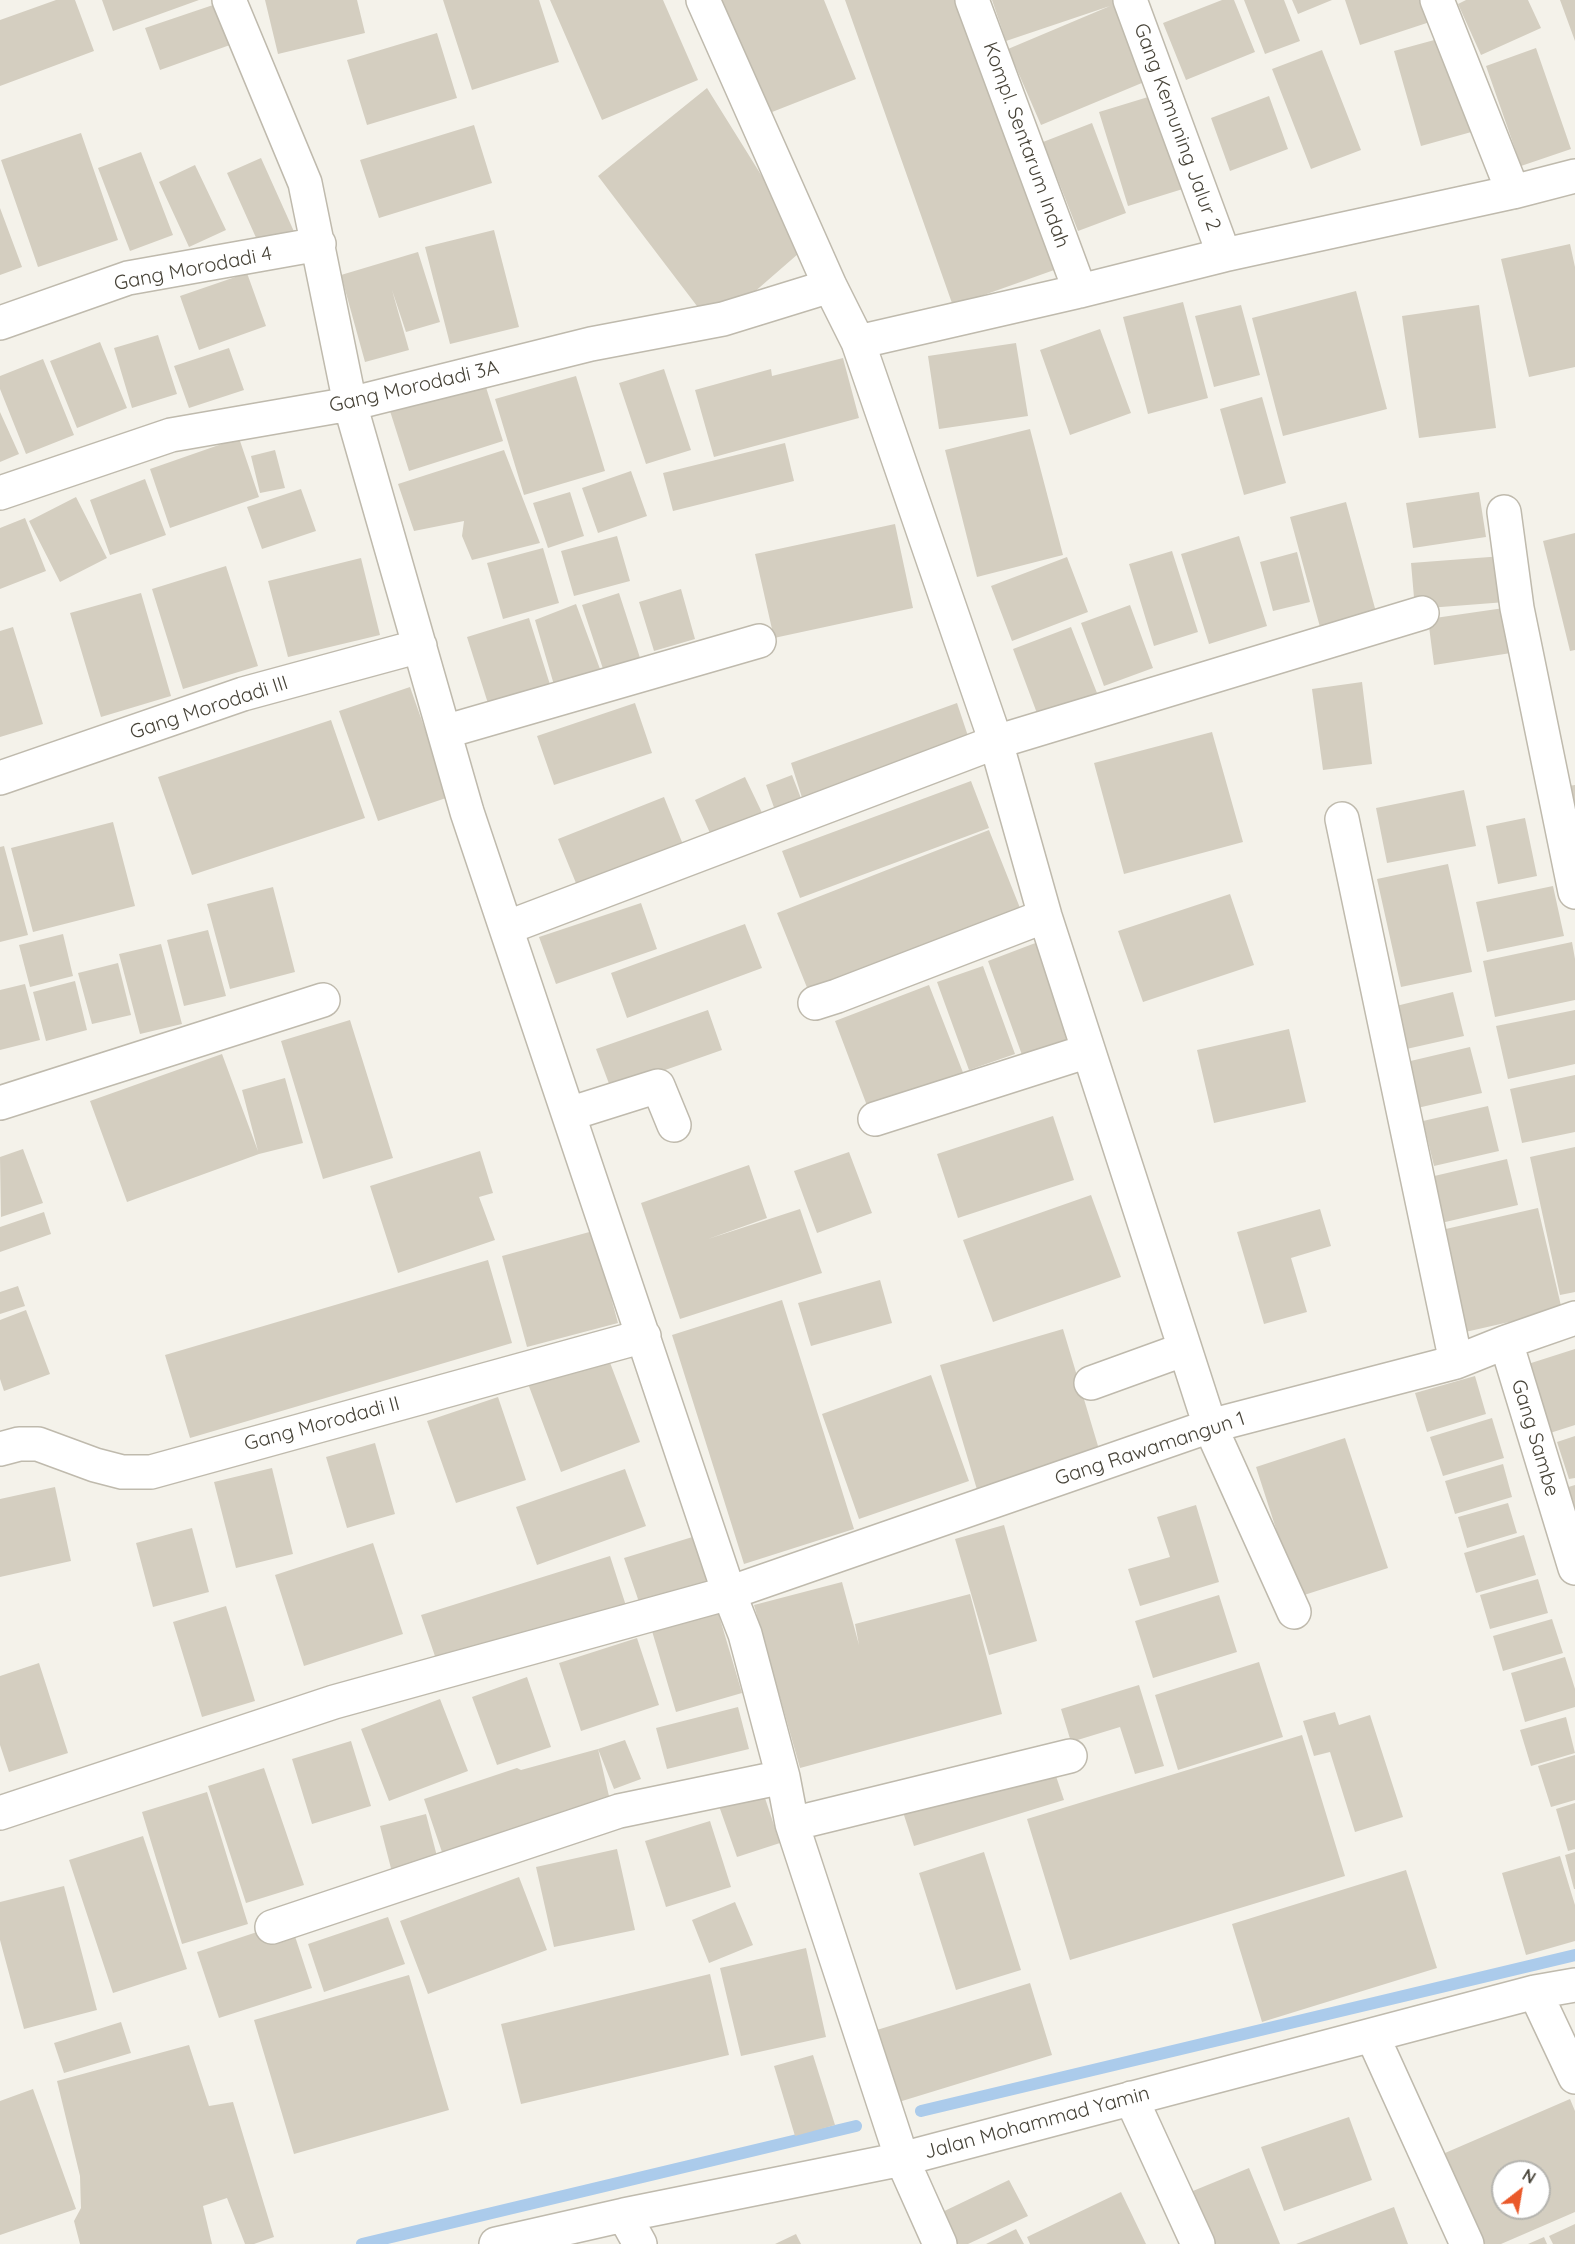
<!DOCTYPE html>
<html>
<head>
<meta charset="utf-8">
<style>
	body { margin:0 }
	#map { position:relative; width:1575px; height:2244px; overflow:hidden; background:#f4f2ea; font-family:Quicksand,sans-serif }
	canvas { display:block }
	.north { position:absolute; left:1491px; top:2160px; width:60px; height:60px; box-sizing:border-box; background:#fff; border:2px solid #b5b4af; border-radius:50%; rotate:31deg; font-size:16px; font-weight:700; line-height:24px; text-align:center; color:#474338 }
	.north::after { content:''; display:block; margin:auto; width:21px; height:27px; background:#ea592a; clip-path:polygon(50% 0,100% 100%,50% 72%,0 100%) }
</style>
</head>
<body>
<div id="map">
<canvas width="1575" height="2244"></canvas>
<div class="north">N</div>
</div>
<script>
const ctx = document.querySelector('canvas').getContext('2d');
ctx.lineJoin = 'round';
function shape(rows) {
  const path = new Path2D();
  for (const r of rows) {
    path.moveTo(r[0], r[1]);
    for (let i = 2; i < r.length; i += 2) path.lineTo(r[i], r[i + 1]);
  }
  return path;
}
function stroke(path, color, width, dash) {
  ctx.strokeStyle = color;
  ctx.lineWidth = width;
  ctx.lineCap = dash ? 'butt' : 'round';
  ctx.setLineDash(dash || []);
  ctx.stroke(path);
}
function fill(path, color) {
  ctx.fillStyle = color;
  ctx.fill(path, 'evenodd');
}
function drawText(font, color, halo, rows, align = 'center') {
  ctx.font = font + ' Quicksand,sans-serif';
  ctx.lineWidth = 6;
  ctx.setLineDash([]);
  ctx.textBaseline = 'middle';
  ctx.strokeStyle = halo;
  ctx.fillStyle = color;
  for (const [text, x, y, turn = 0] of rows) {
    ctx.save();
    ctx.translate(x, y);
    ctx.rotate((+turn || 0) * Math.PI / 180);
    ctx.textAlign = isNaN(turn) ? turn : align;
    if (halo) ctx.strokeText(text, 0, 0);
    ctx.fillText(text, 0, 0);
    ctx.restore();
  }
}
stroke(shape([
	[921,2111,1575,1955],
	[362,2244,856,2126]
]), '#abcbeb', 12);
fill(shape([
	[56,0,75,0,94,51,0,86,0,20],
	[102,0,199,0,113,31],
	[265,0,357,0,365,33,278,54],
	[443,0,539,0,559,62,472,90],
	[550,0,663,0,698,80,602,120],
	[721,0,824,0,856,79,767,114],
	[845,0,962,0,1057,269,953,306],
	[992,0,1116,0,1149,80,1041,125,1008,49,1110,6,1006,41],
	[1222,0,1234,0,1255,52,1186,80,1163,23],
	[1244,0,1284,0,1300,41,1265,54],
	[1292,0,1332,0,1298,14],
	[1345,0,1432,0,1439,19,1360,45],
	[1466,0,1528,0,1541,28,1481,55,1458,4],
	[1560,0,1575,0,1575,41],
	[216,4,230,45,160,70,145,28],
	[437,33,457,98,367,125,347,60],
	[1449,36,1475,131,1421,146,1394,51],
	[1536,48,1571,149,1521,166,1486,66],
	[1322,50,1361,150,1311,169,1272,69],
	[707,88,806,247,752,294,700,310,598,176],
	[1158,94,1186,188,1128,206,1099,112],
	[1269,96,1288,149,1230,171,1211,118],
	[1092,123,1126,213,1078,231,1043,142],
	[474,125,492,183,379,218,360,160],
	[81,133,118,240,38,267,1,160],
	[141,152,173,235,130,251,98,168],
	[261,158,296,236,262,251,227,173],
	[195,165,226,230,189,247,159,182],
	[0,208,22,267,0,275],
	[494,230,519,327,450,344,425,247],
	[1570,244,1575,267,1575,367,1529,377,1501,259],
	[418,252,440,322,406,332,392,290,409,350,365,362,341,275],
	[247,273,266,326,199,350,180,296],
	[1356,291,1387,409,1283,436,1252,318],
	[1183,302,1208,398,1148,414,1123,317],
	[1241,305,1260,375,1214,387,1195,316],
	[1479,305,1496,428,1419,438,1402,316],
	[1100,329,1131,413,1070,435,1040,350],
	[158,335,177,394,132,408,114,348],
	[100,342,127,408,77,428,50,361],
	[1016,343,1028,416,939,429,928,356],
	[229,348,244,390,189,408,174,366],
	[843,358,859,418,714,457,695,390,771,369,772,376],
	[43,359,74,435,26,454,0,389,0,376],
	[664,369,691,450,646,464,619,383],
	[576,376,605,471,524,495,495,399],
	[484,381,503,441,409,471,390,411],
	[1262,397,1286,483,1244,495,1220,409],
	[0,412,19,454,0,462],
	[1030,429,1063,555,977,577,945,450],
	[239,438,259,497,170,528,150,469],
	[785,443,794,481,673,511,663,473],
	[275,450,285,488,260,493,251,456],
	[504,450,540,543,472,560,462,536,464,521,414,531,398,484],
	[631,471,647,516,598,533,582,488],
	[145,479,166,535,110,555,90,500],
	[301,489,316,531,262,549,247,507],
	[570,492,584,536,548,548,533,503],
	[1479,492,1486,537,1413,548,1406,503],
	[76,497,107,558,60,582,29,521],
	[1346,502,1376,612,1320,627,1290,517],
	[25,518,46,571,0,589,0,528],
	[895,524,913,608,774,638,755,554],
	[1575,533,1575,650,1570,651,1543,541],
	[617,536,630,581,574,596,561,551],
	[1239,536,1267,626,1209,644,1181,554],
	[543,548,559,603,503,619,487,563],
	[1172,551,1198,632,1154,646,1129,564],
	[1297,552,1310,602,1273,611,1260,562],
	[1503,556,1506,602,1415,609,1411,563],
	[1067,557,1088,612,1012,641,991,586],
	[361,558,380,635,288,657,268,581],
	[226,566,258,666,183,689,152,589],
	[681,589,695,639,654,651,639,602],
	[141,593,171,696,101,717,70,613],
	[619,593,642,664,605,675,582,605],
	[576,604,600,669,554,685,535,620],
	[1130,605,1153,668,1104,686,1081,623],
	[1504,608,1511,653,1434,665,1428,619],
	[529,618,553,694,491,713,467,637],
	[13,627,43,724,0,737,0,631],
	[1071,627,1097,693,1038,716,1013,649],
	[1362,682,1372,764,1323,770,1312,689],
	[410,687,449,797,378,821,339,711],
	[635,703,652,753,554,785,537,736],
	[957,703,972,748,805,807,791,763],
	[331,720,365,818,192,875,158,777],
	[1212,732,1243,842,1124,874,1094,763],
	[792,775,804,806,777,816,766,785],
	[745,777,766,821,715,844,695,800],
	[971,781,989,828,800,898,782,851],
	[1575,785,1575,814,1568,786],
	[1464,790,1476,846,1387,863,1376,808],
	[664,797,686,852,580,893,558,839],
	[1525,818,1537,876,1498,884,1486,826],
	[113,822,135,906,33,932,11,848],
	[989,830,1022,913,810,995,777,913],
	[4,846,28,935,0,942,0,847],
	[1448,864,1472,972,1401,987,1377,879],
	[1553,886,1564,936,1487,952,1476,902],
	[273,887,295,972,230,989,207,904],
	[1230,894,1254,965,1143,1002,1118,931],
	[641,903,657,949,556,984,539,937],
	[745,924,762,968,627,1018,611,973],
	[208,930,226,996,184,1006,167,940],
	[63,934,73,976,30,987,19,945],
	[1038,942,1078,1047,1026,1066,988,961],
	[1572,942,1575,959,1575,1000,1495,1017,1483,961],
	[161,944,182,1024,140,1034,119,954],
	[118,963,131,1015,92,1024,78,973],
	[983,966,1015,1054,969,1070,937,982],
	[75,981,87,1030,46,1041,33,992],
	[25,984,40,1040,0,1050,0,990],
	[929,985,964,1075,869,1111,835,1021],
	[1453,992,1464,1036,1402,1050,1392,1007],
	[708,1010,722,1050,611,1089,596,1049],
	[1575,1010,1575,1064,1508,1079,1496,1026],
	[350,1020,393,1158,323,1179,281,1041],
	[1289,1029,1306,1102,1214,1123,1197,1050],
	[1470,1047,1482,1093,1413,1109,1402,1063],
	[222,1054,258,1151,242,1090,285,1078,303,1143,259,1154,127,1202,90,1101],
	[1575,1075,1575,1132,1522,1143,1510,1089],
	[1488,1106,1499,1151,1434,1166,1423,1121],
	[1053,1116,1074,1180,958,1218,937,1154],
	[1575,1147,1575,1292,1560,1295,1530,1157],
	[23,1149,43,1203,1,1217,0,1157],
	[480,1151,493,1193,479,1197,495,1240,398,1273,370,1186],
	[849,1152,872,1213,817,1233,794,1171],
	[1507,1159,1518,1205,1441,1223,1430,1177],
	[749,1165,767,1218,708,1239,800,1209,822,1273,680,1319,641,1203],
	[1091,1195,1121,1277,993,1322,963,1240],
	[1538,1208,1562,1310,1461,1333,1437,1231],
	[1320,1209,1331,1246,1291,1258,1307,1312,1264,1324,1237,1232],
	[44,1212,51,1234,0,1252,0,1227],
	[593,1231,618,1323,527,1347,502,1256],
	[488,1260,512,1343,190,1438,165,1355],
	[880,1280,892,1323,811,1346,798,1303],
	[18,1286,25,1306,0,1314,0,1292],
	[782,1300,854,1529,744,1564,672,1335],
	[26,1310,50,1374,4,1391,0,1379,0,1320],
	[1063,1329,1101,1456,978,1493,940,1365],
	[1575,1349,1575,1425,1550,1433,1528,1364],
	[606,1352,640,1442,561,1472,527,1381],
	[931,1375,969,1481,859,1519,822,1414],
	[1475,1376,1486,1414,1427,1432,1415,1393],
	[498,1397,526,1480,456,1503,427,1421],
	[1492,1418,1504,1458,1443,1476,1430,1437],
	[1575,1436,1575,1478,1569,1479,1557,1442],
	[1345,1438,1388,1568,1298,1597,1256,1467],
	[375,1443,395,1514,347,1528,326,1457],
	[1503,1464,1512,1497,1455,1514,1445,1481],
	[272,1468,293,1554,236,1568,214,1482],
	[625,1469,646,1526,537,1565,516,1507],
	[1575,1485,1575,1520,1565,1488],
	[55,1487,71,1561,0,1577,0,1499],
	[1508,1503,1517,1533,1467,1548,1458,1517],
	[1196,1505,1219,1582,1140,1606,1128,1569,1170,1557,1157,1517],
	[1004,1525,1037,1641,989,1655,955,1539],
	[192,1528,209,1592,153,1607,136,1543],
	[699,1535,715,1581,640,1605,624,1558],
	[1524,1535,1536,1575,1476,1593,1464,1553],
	[373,1543,403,1634,304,1666,275,1575],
	[610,1556,628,1612,440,1671,421,1615],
	[1538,1579,1548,1613,1490,1629,1480,1595],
	[842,1582,859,1645,855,1624,970,1594,1002,1714,800,1768,754,1605],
	[1219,1595,1237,1652,1153,1678,1135,1621],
	[226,1606,255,1701,202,1717,173,1622],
	[718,1612,742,1693,676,1712,652,1631],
	[1552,1619,1563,1653,1503,1671,1493,1636],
	[637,1638,659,1705,581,1731,559,1663],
	[1565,1657,1575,1689,1575,1707,1525,1722,1511,1673],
	[1259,1662,1283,1737,1178,1770,1155,1695],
	[39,1663,68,1753,9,1772,0,1745,0,1676],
	[527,1677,551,1747,497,1765,472,1697],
	[1139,1685,1164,1766,1135,1774,1120,1727,1071,1742,1061,1709],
	[440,1699,468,1771,389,1801,361,1729],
	[738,1707,749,1749,667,1769,656,1728],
	[1335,1712,1339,1725,1370,1715,1403,1817,1355,1832,1330,1752,1314,1756,1303,1721],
	[1566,1717,1575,1753,1531,1766,1520,1730],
	[1302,1735,1345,1876,1070,1960,1027,1819],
	[625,1740,641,1779,614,1789,598,1749,612,1809,444,1858,424,1799,517,1768,521,1770,598,1749],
	[351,1741,371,1806,312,1824,292,1759],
	[1575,1755,1575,1800,1551,1807,1538,1766],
	[1052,1764,1064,1800,914,1846,902,1809],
	[264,1768,304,1885,246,1903,208,1786],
	[207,1792,248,1924,182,1944,142,1812],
	[763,1792,780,1843,737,1857,719,1806],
	[1575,1803,1575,1849,1568,1851,1556,1809],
	[426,1814,439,1864,393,1876,380,1826],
	[710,1821,731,1887,666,1907,645,1841],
	[143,1836,187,1969,113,1993,69,1860],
	[617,1849,635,1930,554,1947,536,1867],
	[984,1852,1021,1970,956,1990,919,1873],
	[1575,1852,1575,1889,1574,1889,1565,1855],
	[1560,1856,1575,1905,1575,1941,1526,1955,1502,1873],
	[1406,1870,1437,1968,1262,2022,1232,1924],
	[519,1877,547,1950,428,1994,400,1921],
	[64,1886,97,2010,24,2029,0,1940,0,1902],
	[735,1902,753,1945,709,1963,692,1920],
	[388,1917,405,1964,324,1992,308,1944],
	[290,1921,312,1988,219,2018,197,1952],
	[806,1948,826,2037,741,2056,720,1968],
	[710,1974,729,2055,521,2104,501,2024],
	[409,1975,449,2110,294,2154,254,2020],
	[1030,1983,1052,2055,889,2105,867,2033],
	[121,2022,131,2053,64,2073,54,2043],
	[189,2045,209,2106,233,2102,274,2237,254,2244,245,2244,227,2198,203,2206,212,2244,80,2244,74,2221,81,2208,80,2176,57,2081],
	[813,2055,835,2125,795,2136,774,2066],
	[33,2089,76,2209,0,2235,0,2101],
	[1570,2099,1575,2111,1575,2212,1501,2244,1484,2244,1445,2153],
	[1503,2172,1539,2172,1539,2208,1503,2208],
	[1349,2117,1372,2180,1284,2211,1261,2147],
	[1249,2168,1280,2244,1209,2244,1188,2193],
	[1009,2180,1028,2216,968,2244,948,2244,934,2216],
	[1121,2192,1146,2244,1030,2244,1027,2237],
	[1394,2207,1408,2244,1296,2244],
	[1575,2224,1575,2244,1553,2244,1549,2236],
	[1016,2229,1024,2244,986,2244],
	[796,2234,801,2244,775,2244],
	[1544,2237,1547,2244,1528,2244]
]), '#d4cec0');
const minor = shape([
	[229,0,305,183,350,404,467,812,729,1593,745,1634,783,1777,792,1824,902,2159,940,2244],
	[703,0,830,286,858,342,1080,291,1224,255,1513,192,1575,176],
	[972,0,1080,291],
	[1130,0,1224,255],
	[1437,0,1513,192],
	[0,323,128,278,319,244],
	[858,342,996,742,1045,916,1210,1426,1294,1612],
	[0,493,171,435,350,404,591,344,723,319,830,286],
	[1504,512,1517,608,1575,892],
	[444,732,759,641],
	[0,778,243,694,420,646],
	[1342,819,1456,1362],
	[506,928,996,742,1422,613],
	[815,1003,837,996,1045,916],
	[0,1103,323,1000],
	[569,1114,658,1086,674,1125],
	[875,1119,1088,1051],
	[1506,1342,1575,1568],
	[1091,1383,1185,1349],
	[0,1449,19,1444,38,1444,95,1465,122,1472,151,1472,644,1336],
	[0,1813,334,1702,729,1593,1210,1426,1456,1362,1506,1342,1575,1318],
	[792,1824,1070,1756],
	[272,1927,619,1811,783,1777],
	[1535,1992,1575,2077],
	[1372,2035,1467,2244],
	[1131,2098,1198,2244],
	[624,2215,640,2244],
	[496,2244,624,2215,902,2159,1535,1992,1575,1985]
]);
stroke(minor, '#bfbaad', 36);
stroke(minor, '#fff', 33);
drawText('20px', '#474338', '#fff', [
	["Gang Kemuning Jalur 2",1177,127,70],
	["Kompl. Sentarum Indah",1026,145,70],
	["Gang Morodadi 4",193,269,-11],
	["Gang Morodadi 3A",414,387,-13],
	["Gang Morodadi III",209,708,-18],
	["Gang Morodadi II",322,1424,-15],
	["Gang Sambe",1535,1438,73],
	["Gang Rawamangun 1",1150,1449,-18],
	["Jalan Mohammad Yamin",1037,2123,-15]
]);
</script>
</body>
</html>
